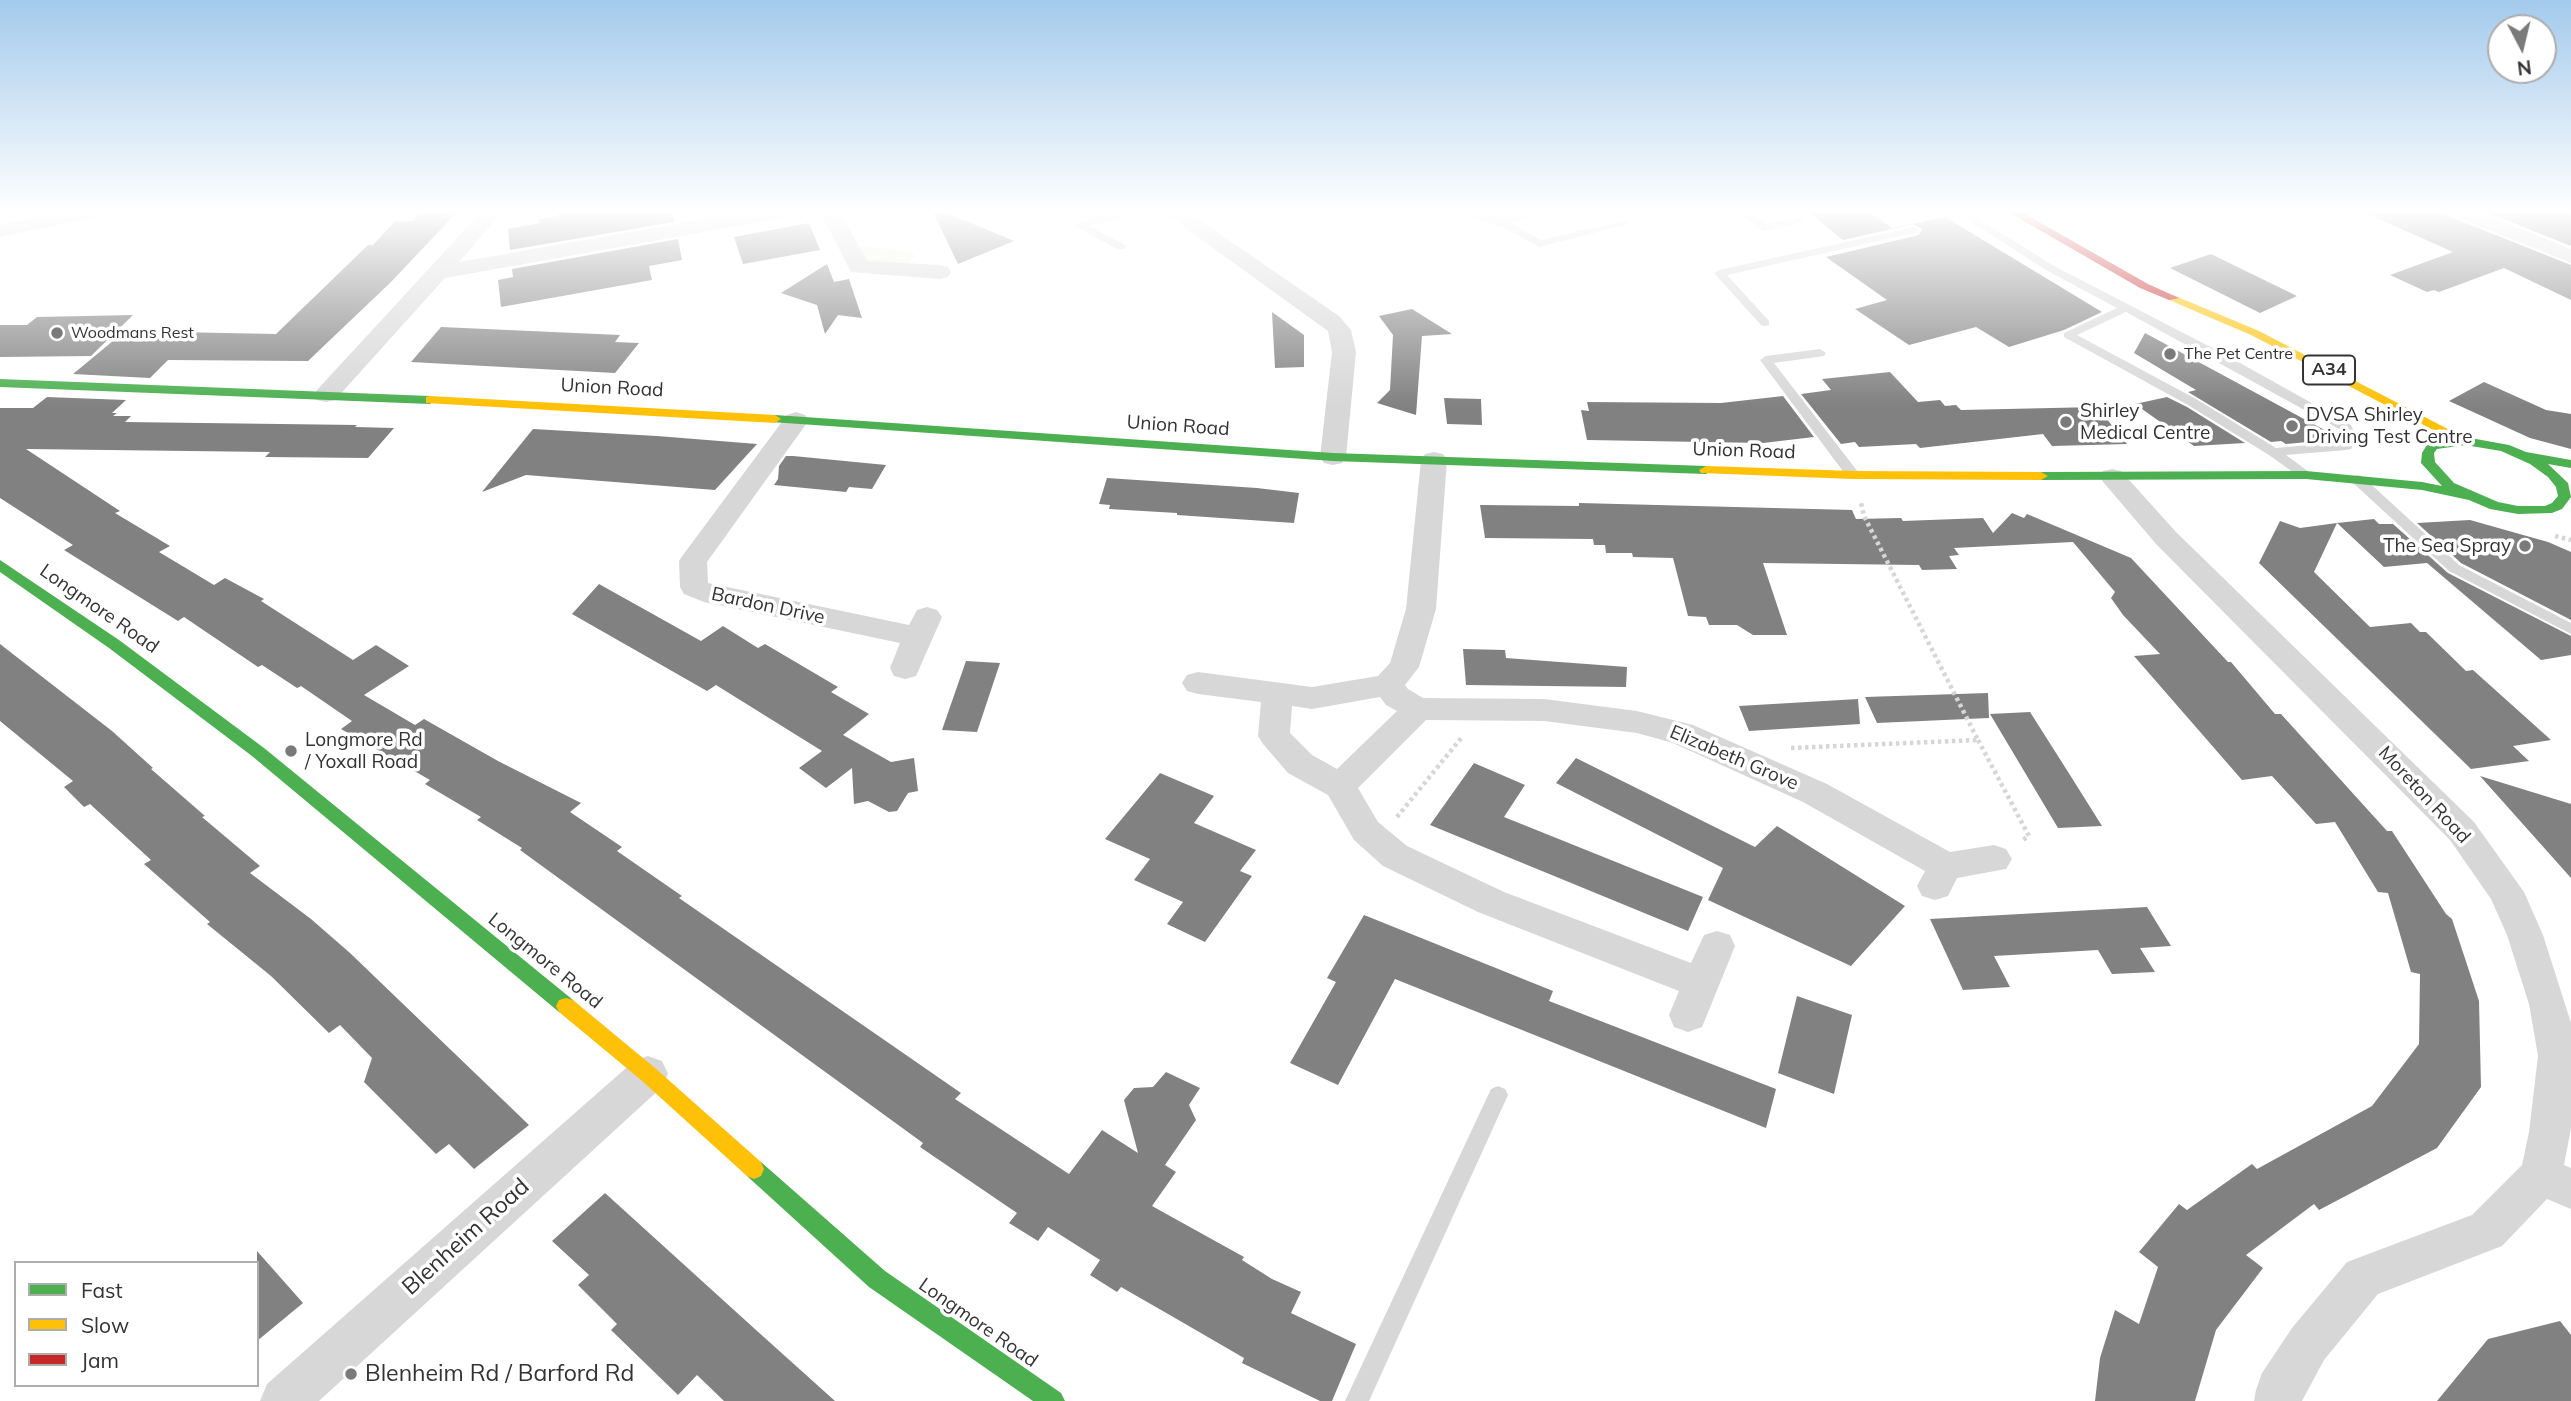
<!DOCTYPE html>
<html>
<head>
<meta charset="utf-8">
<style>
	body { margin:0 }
	#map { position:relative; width:2571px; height:1401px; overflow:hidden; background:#fff; font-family:Mulish,sans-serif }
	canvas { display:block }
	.legend { position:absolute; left:14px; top:1261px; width:245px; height:126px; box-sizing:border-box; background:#fff; border:2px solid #adadad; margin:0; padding:9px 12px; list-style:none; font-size:21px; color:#333 }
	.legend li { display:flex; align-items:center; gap:14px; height:35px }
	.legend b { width:35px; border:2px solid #adadad }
	.north { position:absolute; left:2487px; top:14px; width:70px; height:70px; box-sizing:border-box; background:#fff; border:2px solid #adadad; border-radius:50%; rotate:173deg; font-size:19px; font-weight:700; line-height:28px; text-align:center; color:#333 }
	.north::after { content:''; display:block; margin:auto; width:24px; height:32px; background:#7a7a7a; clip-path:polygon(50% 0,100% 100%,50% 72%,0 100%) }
</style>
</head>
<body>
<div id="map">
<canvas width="2571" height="1401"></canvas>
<ul class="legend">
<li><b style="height:9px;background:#4caf50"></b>Fast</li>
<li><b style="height:9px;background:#ffc107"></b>Slow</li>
<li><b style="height:9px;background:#c62828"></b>Jam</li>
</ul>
<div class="north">N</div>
</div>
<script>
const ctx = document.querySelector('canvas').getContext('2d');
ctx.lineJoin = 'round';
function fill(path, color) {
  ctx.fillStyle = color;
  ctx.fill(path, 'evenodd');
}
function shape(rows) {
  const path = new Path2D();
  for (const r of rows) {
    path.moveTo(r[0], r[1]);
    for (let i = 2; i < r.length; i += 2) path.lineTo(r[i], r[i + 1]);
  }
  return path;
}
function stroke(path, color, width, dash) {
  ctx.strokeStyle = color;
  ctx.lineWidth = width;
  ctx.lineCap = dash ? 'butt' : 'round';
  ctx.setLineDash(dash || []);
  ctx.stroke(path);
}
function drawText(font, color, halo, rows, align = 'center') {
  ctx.font = font + ' Mulish,sans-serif';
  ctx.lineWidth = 7;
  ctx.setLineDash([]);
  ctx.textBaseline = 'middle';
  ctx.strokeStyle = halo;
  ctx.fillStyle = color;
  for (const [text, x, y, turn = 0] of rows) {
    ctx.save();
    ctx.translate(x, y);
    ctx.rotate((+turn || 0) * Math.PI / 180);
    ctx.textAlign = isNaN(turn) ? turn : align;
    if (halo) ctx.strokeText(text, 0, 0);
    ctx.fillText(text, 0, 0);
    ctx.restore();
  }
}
fill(shape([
	[854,245,911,252,915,256,908,264,868,265]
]), '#f1f5ed');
fill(shape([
	[420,210,459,210,391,282,308,361,168,360,150,378,73,374,125,331,276,334,368,245,373,245,395,221,414,221],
	[557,210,672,210,674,222,510,250,508,229,540,223,539,219,558,216],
	[932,210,940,210,1014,241,958,264],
	[1806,210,1868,210,1892,228,1945,217,2102,312,2064,330,2009,347,1976,327,1909,345,1855,309,1887,300,1826,257,1919,235,1922,229,1913,224,1843,240],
	[2359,210,2444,210,2448,216,2571,265,2571,300,2504,268,2439,292,2434,290,2427,292,2390,275,2453,252],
	[2481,210,2571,210,2571,246],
	[809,223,820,250,743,264,734,237],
	[678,239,682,260,649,266,652,280,501,307,498,280,513,277,512,269],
	[2211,254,2297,296,2260,313,2170,268],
	[827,264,834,282,849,279,862,318,838,315,825,334,817,305,781,293],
	[1412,309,1452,334,1422,336,1416,415,1377,403,1390,390,1393,335,1379,316],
	[1272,312,1304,335,1304,367,1275,368],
	[133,315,91,356,0,357,0,325,27,325,37,317],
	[441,327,620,335,615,342,639,343,615,373,411,362],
	[2145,333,2341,439,2286,444,2281,441,2271,442,2188,392,2196,390,2134,353],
	[1890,372,1918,402,1940,400,1945,406,1956,405,1961,410,2097,407,2127,444,2052,446,2043,434,1920,448,1916,444,1859,447,1855,442,1841,444,1801,394,1831,390,1822,379],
	[2484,382,2546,410,2571,414,2571,449,2530,438,2449,401],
	[1783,396,1814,437,1763,443,1587,440,1581,410,1589,411,1587,402,1721,403],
	[47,397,126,400,112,413,117,413,113,416,131,416,125,422,357,425,355,427,394,428,368,458,265,457,270,452,26,449,120,511,115,513,170,546,159,552,214,585,225,578,264,599,261,601,353,660,376,645,409,666,364,695,415,725,424,719,498,761,581,803,570,812,622,847,617,851,682,896,679,898,961,1093,955,1099,1069,1174,1102,1130,1138,1153,1124,1100,1134,1088,1153,1087,1166,1072,1200,1088,1189,1105,1196,1120,1165,1165,1176,1172,1152,1206,1244,1257,1242,1260,1272,1279,1301,1292,1291,1313,1356,1344,1332,1401,1320,1401,1242,1363,1244,1358,1175,1318,1121,1287,1117,1292,1090,1275,1100,1260,1048,1227,1038,1241,1009,1223,1017,1213,920,1147,923,1143,520,850,522,848,477,820,481,817,425,784,430,780,341,729,352,721,301,686,297,688,262,665,258,667,184,617,178,621,64,550,73,545,0,498,0,408,33,408],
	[2167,397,2187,407,2245,443,2194,446,2135,404],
	[1444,398,1481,399,1482,425,1447,424],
	[533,429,657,436,757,444,715,490,526,475,482,492],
	[786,456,793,456,886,465,872,489,849,487,846,492,774,485,778,479,779,466],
	[1107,478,1257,488,1299,493,1294,523,1177,515,1177,513,1109,509,1110,505,1099,504],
	[1579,503,1852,510,1856,519,1901,518,1903,521,1983,518,1993,533,2012,513,2024,518,2027,514,2131,558,2228,662,2231,662,2275,714,2281,714,2387,831,2392,831,2446,914,2452,919,2479,1001,2481,1087,2437,1148,2319,1210,2314,1204,2246,1255,2263,1268,2216,1330,2195,1401,2095,1401,2100,1358,2115,1310,2139,1324,2158,1267,2139,1252,2179,1204,2187,1210,2252,1164,2257,1169,2372,1106,2419,1044,2420,974,2411,972,2388,893,2378,892,2335,822,2316,824,2272,776,2242,780,2134,656,2160,654,2123,615,2111,598,2115,592,2073,542,1954,548,1959,555,1949,556,1957,569,1922,570,1919,565,1763,563,1787,635,1753,635,1737,625,1709,625,1706,617,1688,616,1673,558,1633,557,1632,553,1606,553,1605,545,1594,545,1593,539,1485,538,1480,505,1579,506],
	[2374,519,2379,524,2393,524,2448,573,2571,636,2571,655,2541,660,2427,563,2384,567,2337,523],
	[2470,520,2548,542,2571,552,2571,620,2461,563,2417,523],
	[2280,521,2300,528,2337,523,2314,572,2370,627,2411,623,2420,632,2426,632,2466,671,2473,670,2551,740,2513,746,2529,761,2471,769,2259,563],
	[599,584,701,641,723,626,758,648,765,644,838,687,831,692,869,714,843,735,891,762,914,758,918,791,908,793,897,811,889,812,868,801,854,804,852,768,826,788,799,768,822,751,716,685,707,691,572,614],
	[0,644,112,731,153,768,151,769,205,816,202,817,260,866,250,873,311,919,350,953,529,1125,474,1169,449,1144,436,1154,364,1082,372,1058,340,1025,329,1033,271,976,207,924,210,922,144,864,151,860,90,804,84,807,64,787,73,781,0,721],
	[1463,649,1505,650,1506,658,1627,667,1626,687,1466,685],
	[966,661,1000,663,977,732,942,730],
	[1988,693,1989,718,1877,723,1865,697],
	[1858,699,1860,724,1749,731,1739,706],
	[2030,712,2070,775,2102,826,2058,828,1990,714],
	[1576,758,1755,847,1777,826,1905,906,1851,966,1708,900,1723,868,1556,783],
	[1474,763,1525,785,1504,817,1703,897,1688,931,1430,825],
	[1160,773,1214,796,1194,823,1256,850,1240,871,1252,876,1205,942,1167,924,1183,902,1134,880,1150,859,1105,839],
	[2480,776,2571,804,2571,878],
	[2147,907,2171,946,2140,948,2155,972,2112,974,2098,950,1994,956,2010,987,1963,990,1930,919],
	[1364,915,1553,991,1549,1001,1776,1089,1766,1128,1395,979,1338,1085,1290,1063,1336,982,1327,978],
	[1797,996,1852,1015,1834,1094,1778,1073],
	[605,1193,756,1330,835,1401,724,1401,697,1375,678,1395,611,1330,617,1324,578,1285,589,1275,552,1241],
	[257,1251,303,1303,257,1341],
	[2560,1321,2571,1335,2571,1401,2437,1401,2488,1339]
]), '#818181');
stroke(shape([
	[2555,536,2571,540],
	[1978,740,2029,836,2021,841],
	[1791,748,1978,740,1864,516,1861,503],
	[1397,817,1462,737]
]), '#d6d6d6', 4.5, [3.5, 3.5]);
fill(shape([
	[1127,210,1150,210,1089,226,1125,245,1125,249,1117,249,1075,226,1096,216,1127,210],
	[1154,210,1168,210,1196,223,1187,225,1154,210],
	[1735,210,1747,210,1766,224,1800,218,1805,221,1764,231,1735,210],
	[1953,210,1991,210,1973,215,2054,266,2224,354,2351,425,2357,438,2351,449,2346,450,2286,455,2313,475,2311,478,2301,478,2269,455,2188,405,2064,337,2064,333,2117,308,2046,270,1953,210],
	[2126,312,2341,430,2345,438,2342,442,2276,448,2196,399,2077,335,2126,312],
	[1500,218,1541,240,1624,221,1629,224,1539,247,1496,223,1496,219,1500,218],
	[1914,227,1919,230,1918,232,1727,275,1769,321,1769,325,1765,326,1761,325,1714,273,1719,270,1914,227],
	[1820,349,1826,353,1824,356,1774,363,1858,472,1858,478,1848,478,1760,360,1766,356,1820,349],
	[2357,475,2362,476,2459,565,2571,623,2571,634,2449,571,2352,482,2350,479,2357,475],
	[1498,1086,1505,1089,1508,1095,1369,1401,1345,1401,1491,1089,1498,1086]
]), '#d7d7d7');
fill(shape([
	[70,210,110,210,107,214,100,216,0,237,0,225,70,210],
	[483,210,504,210,459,262,757,210,803,210,800,214,793,216,445,278,335,400,326,402,317,400,314,395,317,390,483,210],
	[819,210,839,210,867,261,940,265,948,267,951,272,948,277,940,279,851,272,819,210],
	[1463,210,1491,210,1500,214,1510,210,1540,210,1537,214,1500,227,1466,214,1463,210],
	[2446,210,2474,210,2571,249,2571,263,2449,214,2446,210],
	[1191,217,1198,219,1339,316,1351,330,1356,352,1346,457,1342,463,1333,465,1324,463,1320,457,1332,352,1328,331,1184,227,1181,223,1184,219,1191,217],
	[796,412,805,415,809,420,707,562,708,583,909,625,917,610,927,607,937,610,942,617,916,676,905,679,894,676,890,668,900,643,704,602,684,594,680,587,679,561,683,555,787,415,796,412],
	[1434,452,1443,454,1447,460,1436,609,1419,667,1405,685,1408,689,1423,698,1544,699,1637,711,1693,725,1827,784,1950,852,1994,845,2006,849,2012,859,2006,869,1957,878,1948,896,1935,900,1922,896,1917,886,1925,871,1803,802,1673,743,1637,733,1544,721,1426,720,1358,788,1378,822,1407,846,1504,892,1691,963,1704,935,1717,931,1730,935,1735,946,1707,1015,1702,1027,1688,1032,1674,1027,1669,1015,1679,991,1478,912,1383,866,1354,840,1328,795,1288,773,1263,744,1258,736,1261,702,1198,694,1187,691,1182,683,1187,675,1198,672,1312,687,1378,676,1390,663,1406,609,1421,460,1425,454,1434,452],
	[1380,697,1386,705,1397,711,1337,769,1312,755,1290,733,1292,706,1312,709,1380,697],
	[2112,469,2121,471,2176,532,2474,822,2524,892,2543,935,2571,1023,2571,1128,2564,1165,2571,1168,2571,1209,2547,1199,2502,1246,2378,1294,2324,1360,2302,1401,2254,1401,2256,1390,2262,1373,2292,1328,2347,1262,2472,1215,2522,1165,2529,1132,2538,1056,2529,1004,2507,935,2491,899,2450,840,2156,544,2099,477,2103,471,2112,469],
	[648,1056,662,1061,668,1074,662,1087,319,1401,260,1401,267,1384,634,1061,648,1056]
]), '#d7d7d7');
fill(shape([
	[0,379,430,396,436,400,430,404,0,387,0,379],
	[775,415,1333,453,1706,466,1713,470,1706,474,1333,461,771,422,771,416,775,415],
	[2465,437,2509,445,2526,452,2571,460,2571,468,2548,464,2568,483,2571,497,2562,509,2552,513,2518,514,2490,509,2469,500,2422,490,2306,479,2041,480,2034,476,2041,472,2306,471,2422,482,2442,486,2421,463,2422,453,2428,443,2465,437],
	[2465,445,2501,451,2530,464,2548,477,2556,487,2558,496,2552,503,2545,506,2518,506,2498,502,2454,483,2435,462,2434,453,2437,449,2465,445],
	[0,560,119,640,264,748,573,1000,576,1006,573,1012,566,1014,559,1012,252,756,109,648,0,572,0,560],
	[754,1159,761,1162,885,1271,1061,1393,1065,1401,1033,1401,869,1287,747,1176,744,1169,747,1162,754,1159]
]), '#4caf50');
fill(shape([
	[2173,295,2259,331,2471,441,2470,444,2460,444,2251,335,2169,300,2167,298,2173,295],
	[430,396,775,415,781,419,775,423,426,403,426,397,430,396],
	[1706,466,1853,471,2041,472,2048,476,2041,480,1853,479,1701,473,1699,470,1706,466],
	[566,998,573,1000,655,1068,761,1162,764,1169,761,1176,754,1179,747,1176,641,1080,559,1012,556,1006,559,1000,566,998]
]), '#ffc107');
fill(shape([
	[2005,210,2018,210,2148,284,2179,298,2169,300,2140,288,2005,210]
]), '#c62828');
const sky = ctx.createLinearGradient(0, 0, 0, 406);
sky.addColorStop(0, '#a3caec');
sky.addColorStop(0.52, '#fff');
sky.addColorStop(1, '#ffffff00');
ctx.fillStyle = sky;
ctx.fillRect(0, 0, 2571, 406);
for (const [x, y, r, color] of [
	[57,333,7,"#7a7a7a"],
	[2170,354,7,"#7a7a7a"],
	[2066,422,7,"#7a7a7a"],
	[2292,426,7,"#7a7a7a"],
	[2525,546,7,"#7a7a7a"],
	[291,751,7,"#7a7a7a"],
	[351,1374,7,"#7a7a7a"]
]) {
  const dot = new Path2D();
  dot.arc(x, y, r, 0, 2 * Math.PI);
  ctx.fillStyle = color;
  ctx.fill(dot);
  stroke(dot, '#fff', 2.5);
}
drawText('16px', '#333', '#fff', [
	["Woodmans Rest",71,333],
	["The Pet Centre",2184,354]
], 'left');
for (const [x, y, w] of [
	[2329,370,52]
]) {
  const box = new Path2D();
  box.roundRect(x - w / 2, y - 14.5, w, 29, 5);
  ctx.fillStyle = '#fff';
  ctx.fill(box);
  stroke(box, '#333', 2);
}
drawText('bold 18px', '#333', null, [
	["A34",2329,370]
]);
drawText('19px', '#333', '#fff', [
	["Union Road",612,388,3],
	["Union Road",1178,426,4],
	["Union Road",1744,451,2],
	["Bardon Drive",768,606,12],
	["Longmore Road",99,609,35],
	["Elizabeth Grove",1734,758,23],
	["Moreton Road",2424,795,47],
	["Longmore Road",545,961,39],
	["Longmore Road",978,1323,35]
]);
drawText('19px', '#333', '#fff', [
	["Shirley",2080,411],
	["Medical Centre",2080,433],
	["DVSA Shirley",2306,415],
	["Driving Test Centre",2306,437],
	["The Sea Spray",2511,546,"right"],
	["Longmore Rd",305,740],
	["/ Yoxall Road",305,762]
], 'left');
drawText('23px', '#333', '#fff', [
	["Blenheim Road",466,1237,-42]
]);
drawText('23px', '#333', '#fff', [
	["Blenheim Rd / Barford Rd",365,1374]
], 'left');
</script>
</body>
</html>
